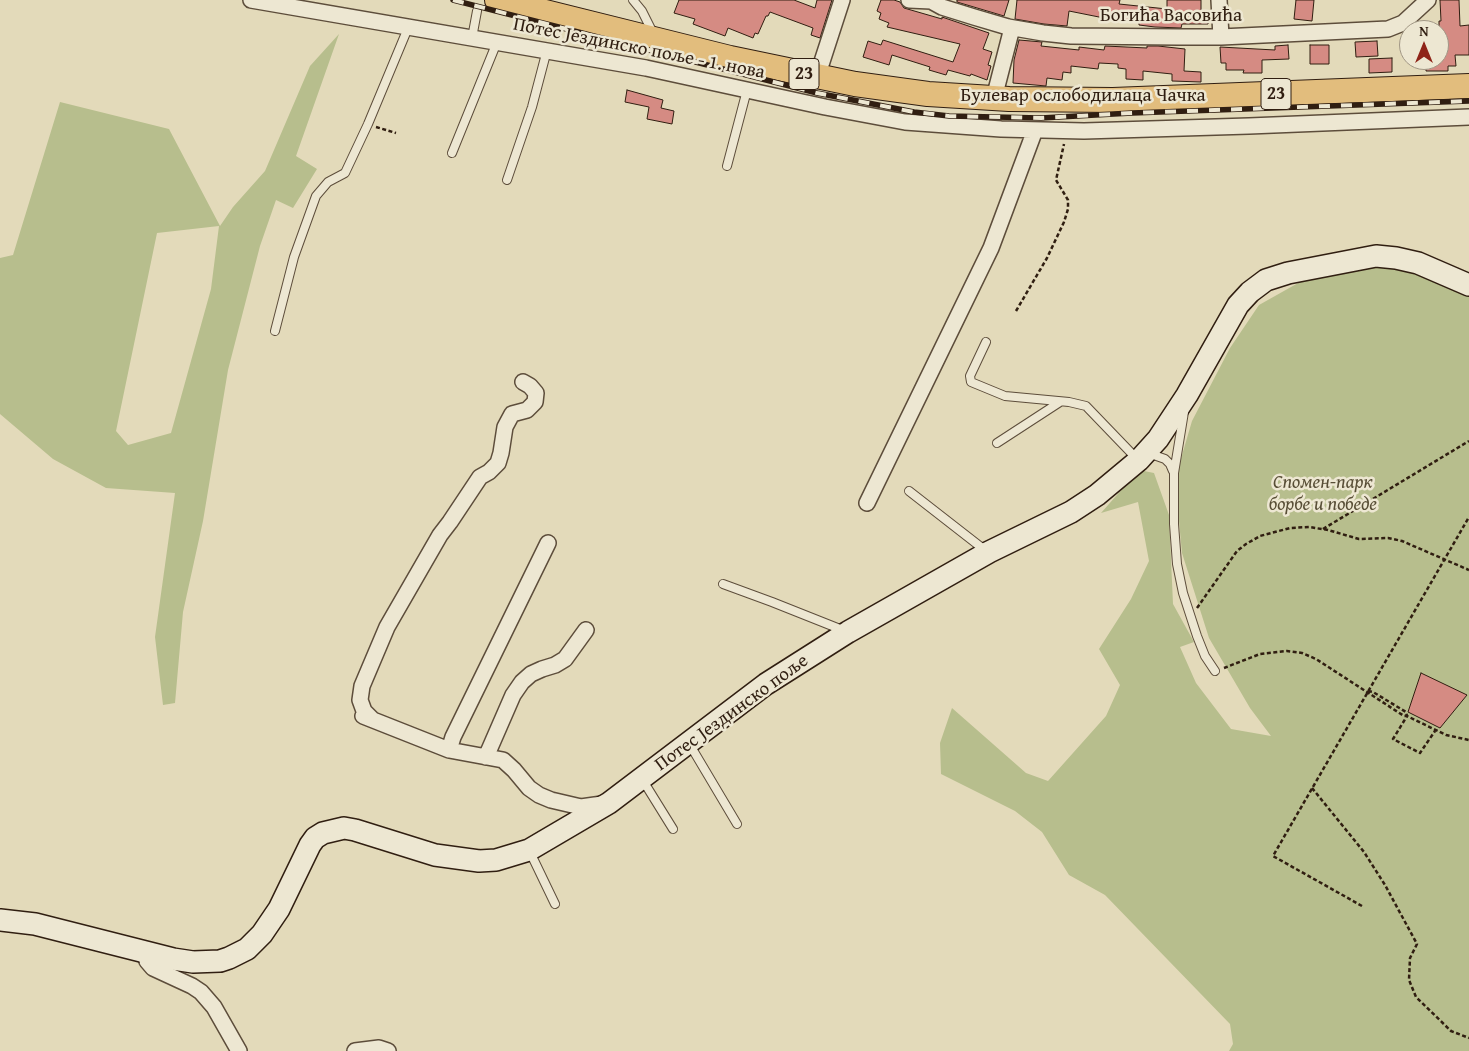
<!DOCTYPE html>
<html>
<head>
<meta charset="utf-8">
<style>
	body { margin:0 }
	#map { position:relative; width:1469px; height:1051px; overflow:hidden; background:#e3daba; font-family:"Gentium Book Plus",serif }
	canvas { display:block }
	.north { position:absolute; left:1399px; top:20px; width:50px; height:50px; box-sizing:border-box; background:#ede7d2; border:1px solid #a19785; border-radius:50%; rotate:0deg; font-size:14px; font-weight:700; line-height:20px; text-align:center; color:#301e11 }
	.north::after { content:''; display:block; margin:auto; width:18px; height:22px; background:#8f2418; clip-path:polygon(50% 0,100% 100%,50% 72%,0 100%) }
</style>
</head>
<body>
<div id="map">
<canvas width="1469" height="1051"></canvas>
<div class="north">N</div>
</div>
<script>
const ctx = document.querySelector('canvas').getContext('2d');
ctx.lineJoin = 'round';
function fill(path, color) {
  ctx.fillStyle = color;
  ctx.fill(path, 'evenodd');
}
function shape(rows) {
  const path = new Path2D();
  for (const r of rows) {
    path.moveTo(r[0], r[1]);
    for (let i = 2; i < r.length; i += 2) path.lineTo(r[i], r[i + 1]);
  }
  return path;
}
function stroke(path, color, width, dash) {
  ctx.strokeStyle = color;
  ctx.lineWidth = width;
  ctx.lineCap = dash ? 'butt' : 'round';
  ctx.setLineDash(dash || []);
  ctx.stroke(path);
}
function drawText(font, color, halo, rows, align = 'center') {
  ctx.font = font + ' "Gentium Book Plus",serif';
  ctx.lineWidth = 5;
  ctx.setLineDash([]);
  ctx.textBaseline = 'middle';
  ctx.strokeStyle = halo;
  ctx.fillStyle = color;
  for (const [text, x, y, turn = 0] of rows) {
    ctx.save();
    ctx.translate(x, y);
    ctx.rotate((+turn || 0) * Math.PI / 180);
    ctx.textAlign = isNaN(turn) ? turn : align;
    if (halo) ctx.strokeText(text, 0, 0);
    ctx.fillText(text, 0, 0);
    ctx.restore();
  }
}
fill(shape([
	[339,34,296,156,317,169,293,208,276,200,260,246,228,370,203,521,183,612,175,703,163,705,155,637,175,493,106,488,53,459,0,414,0,258,13,255,60,102,169,129,220,226,233,207,265,171,310,66],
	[219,226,211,289,171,433,128,445,116,431,157,233],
	[1377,267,1414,271,1469,295,1469,1051,1229,1051,1233,1044,1230,1024,1105,895,1069,875,1042,832,1015,811,941,774,940,743,952,708,1026,773,1048,781,1106,716,1120,685,1099,649,1131,599,1149,561,1138,502,1101,513,1139,470,1154,473,1169,515,1173,604,1194,642,1180,647,1196,683,1231,729,1271,736,1250,708,1209,638,1182,553,1175,479,1192,421,1230,348,1259,305,1307,278]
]), '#b7be8d');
const building = shape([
	[679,0,794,0,815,8,817,0,832,0,820,38,811,35,813,28,770,12,768,16,766,16,758,34,755,33,753,38,728,28,725,36,693,24,695,19,674,13,679,0],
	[881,0,894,0,900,2,904,8,942,19,942,17,989,33,983,49,992,52,988,65,991,66,987,80,971,74,970,76,948,70,946,75,929,70,930,67,892,55,889,65,863,57,868,41,881,45,883,40,953,62,960,44,887,27,889,23,879,19,881,13,877,11,881,0],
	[957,0,1009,0,1004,16,957,2,957,0],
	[1017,0,1120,0,1119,4,1167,9,1167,0,1201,0,1201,12,1208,12,1208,24,1182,24,1181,28,1155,27,1139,25,1139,22,1104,18,1069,11,1067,26,1044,24,1015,19,1017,0],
	[1296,0,1314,0,1312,21,1294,19,1296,0],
	[1440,0,1459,0,1460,26,1469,25,1469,55,1455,55,1456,66,1448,66,1448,71,1426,71,1426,60,1439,60,1439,21,1441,21,1440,0],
	[1019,40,1042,42,1041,46,1079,50,1079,47,1104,50,1105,46,1147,48,1147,46,1158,46,1185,49,1184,71,1201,72,1201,82,1172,81,1172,74,1143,71,1143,80,1126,79,1126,69,1118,68,1118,64,1099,63,1098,69,1071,66,1071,73,1063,72,1062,80,1047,78,1046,86,1013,83,1014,60,1019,40],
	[1377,41,1378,56,1356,57,1355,42,1377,41],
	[1288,45,1289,59,1262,60,1262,73,1243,73,1244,70,1226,70,1226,63,1221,63,1220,47,1275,50,1275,46,1288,45],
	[1310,45,1329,45,1329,64,1310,64,1310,45],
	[1392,58,1392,72,1369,73,1369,59,1392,58],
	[627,90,663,100,661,108,674,111,672,124,647,119,649,107,625,102,627,90],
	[1421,673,1467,695,1440,728,1408,712,1421,673]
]);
fill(building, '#d58b83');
stroke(building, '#301e11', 1);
const service = shape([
	[633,0,642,11,653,33],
	[472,38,477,11],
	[452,153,497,42],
	[727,166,747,90],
	[507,180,532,107,547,50],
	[275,331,294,257,316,196,328,182,345,173,368,124,408,28],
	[986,342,970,376,971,382,1005,396,1069,402,1086,406,1137,459],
	[1184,412,1174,473,1174,524,1177,564,1183,593,1197,636,1205,656,1215,671],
	[997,443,1060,402],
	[1148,453,1165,459,1170,464,1173,471],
	[909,491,986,551],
	[723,584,772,602,845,631],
	[690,745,737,824],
	[642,779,673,829],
	[530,852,555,904]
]);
const minor = shape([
	[251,0,646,68,825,107,905,122,1001,129,1084,131,1249,126,1469,117],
	[909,0,931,1,942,7,974,17,1008,27,1043,33,1071,36,1179,37,1221,37,1388,29,1403,23,1428,0],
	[1219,0,1221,37],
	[817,77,842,0],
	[994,98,1012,28],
	[867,503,991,248,1035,130],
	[363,716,449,750,503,760,514,770,529,788,539,795,551,800,581,807,602,804],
	[372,719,364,711,360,700,362,686,387,627,440,535,450,522,480,477,489,472,498,463,501,453,505,427,512,414,527,410,535,402,536,393,530,386,523,382],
	[449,750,453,737,548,543],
	[486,757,513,695,522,682,531,674,542,669,555,665,565,659,586,630],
	[147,953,147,961,153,968,192,986,201,992,214,1007,239,1051],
	[355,1051,379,1048,388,1051]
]);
const secondary = shape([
	[0,920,35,924,173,959,193,962,220,961,229,958,247,949,262,934,279,909,310,845,315,838,323,833,344,828,355,830,435,855,479,861,496,860,529,850,609,803,766,684,848,632,989,552,1071,512,1097,495,1139,460,1158,439,1187,395,1238,305,1250,292,1266,280,1288,273,1376,256,1396,258,1418,263,1469,285]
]);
const primary = shape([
	[497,0,730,58,855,84,928,94,1009,99,1113,100,1469,86]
]);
stroke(service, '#5d4d3b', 10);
stroke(minor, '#5d4d3b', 18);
stroke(secondary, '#301e11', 24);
stroke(primary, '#301e11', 26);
stroke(shape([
	[376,127,396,133],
	[1016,311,1047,258,1064,222,1068,209,1068,200,1056,180,1064,144],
	[1323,529,1469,441],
	[1197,608,1237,551,1246,544,1260,536,1290,528,1309,527,1328,530,1359,539,1388,538,1402,541,1469,570],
	[1224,668,1260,654,1287,651,1302,653,1316,659,1404,716,1407,716,1446,735,1469,740],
	[1368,691,1373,692,1406,712,1407,716,1393,739,1420,753,1435,731],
	[1312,788,1364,852,1385,885,1417,944,1410,958,1409,980,1416,997,1451,1031,1469,1038],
	[1362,906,1273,856,1469,517]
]), '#301e11', 2.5, [4, 2.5]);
stroke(service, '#ede7d2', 8);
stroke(minor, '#ede7d2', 15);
stroke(secondary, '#ede7d2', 21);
stroke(primary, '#e2bd7d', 24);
const rail = shape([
	[453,0,817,93,914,112,949,116,1041,118,1132,113,1469,101]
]);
stroke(rail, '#301e11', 5.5);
stroke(rail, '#ede7d2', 4, [11]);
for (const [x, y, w] of [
	[804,74,30],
	[1276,94,30]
]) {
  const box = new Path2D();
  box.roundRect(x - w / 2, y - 15.5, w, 31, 4);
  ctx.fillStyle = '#ede7d2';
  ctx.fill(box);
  stroke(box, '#301e11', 1);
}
drawText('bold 18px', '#301e11', null, [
	["23",804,74],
	["23",1276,94]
]);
drawText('19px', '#301e11', '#ede7d2', [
	["Богића Васовића",1171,16],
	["Потес Јездинско поље - 1. нова",639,49,11],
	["Булевар ослободилаца Чачка",1083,96],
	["Потес Јездинско поље",732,713,-36]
]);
drawText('italic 19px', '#584e36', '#ede7d2', [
	["Спомен-парк",1323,483],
	["борбе и победе",1323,505]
]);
</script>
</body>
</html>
